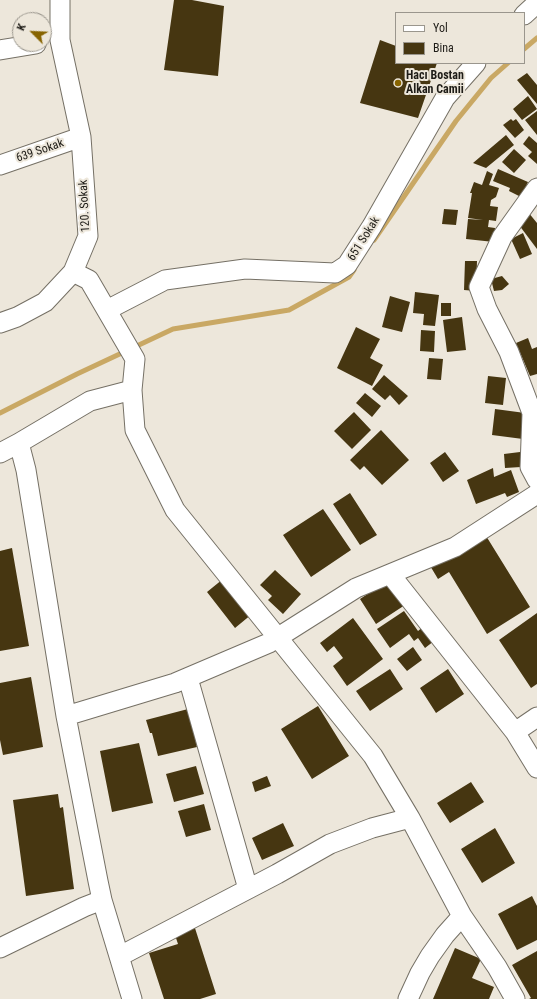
<!DOCTYPE html>
<html>
<head>
<meta charset="utf-8">
<style>
	body { margin:0 }
	#map { position:relative; width:537px; height:999px; overflow:hidden; background:#ede7db; font-family:"Roboto Condensed",sans-serif }
	canvas { display:block }
	.legend { position:absolute; left:395px; top:12px; width:130px; height:52px; box-sizing:border-box; background:#ede7db; border:1px solid #9a968d; margin:0; padding:5px 7px; list-style:none; font-size:12px; color:#1e1c17 }
	.legend li { display:flex; align-items:center; gap:8px; height:20px }
	.legend b { width:20px; border:1px solid #9a968d }
	.north { position:absolute; left:12px; top:12px; width:40px; height:40px; box-sizing:border-box; background:#ede7db; border:1px solid #9a968d; border-radius:50%; rotate:294deg; font-size:11px; font-weight:700; line-height:16px; text-align:center; color:#1e1c17 }
	.north::after { content:''; display:block; margin:auto; width:14px; height:18px; background:#876400; clip-path:polygon(50% 0,100% 100%,50% 72%,0 100%) }
</style>
</head>
<body>
<div id="map">
<canvas width="537" height="999"></canvas>
<ul class="legend">
<li><b style="height:5px;background:#fff"></b>Yol</li>
<li><b style="height:11px;background:#463611"></b>Bina</li>
</ul>
<div class="north">K</div>
</div>
<script>
const ctx = document.querySelector('canvas').getContext('2d');
ctx.lineJoin = 'round';
function shape(rows) {
  const path = new Path2D();
  for (const r of rows) {
    path.moveTo(r[0], r[1]);
    for (let i = 2; i < r.length; i += 2) path.lineTo(r[i], r[i + 1]);
  }
  return path;
}
function stroke(path, color, width, dash) {
  ctx.strokeStyle = color;
  ctx.lineWidth = width;
  ctx.lineCap = dash ? 'butt' : 'round';
  ctx.setLineDash(dash || []);
  ctx.stroke(path);
}
function fill(path, color) {
  ctx.fillStyle = color;
  ctx.fill(path, 'evenodd');
}
function drawText(font, color, halo, rows, align = 'center') {
  ctx.font = font + ' "Roboto Condensed",sans-serif';
  ctx.lineWidth = 4;
  ctx.setLineDash([]);
  ctx.textBaseline = 'middle';
  ctx.strokeStyle = halo;
  ctx.fillStyle = color;
  for (const [text, x, y, turn = 0] of rows) {
    ctx.save();
    ctx.translate(x, y);
    ctx.rotate((+turn || 0) * Math.PI / 180);
    ctx.textAlign = isNaN(turn) ? turn : align;
    if (halo) ctx.strokeText(text, 0, 0);
    ctx.fillText(text, 0, 0);
    ctx.restore();
  }
}
stroke(shape([
	[524,49,537,38],
	[374,240,456,121,491,78,508,63],
	[0,413,77,374,173,329,289,310,349,277,354,270]
]), '#c9a864', 5);
fill(shape([
	[174,0,192,0,224,6,218,76,164,70],
	[380,40,396,46,396,63,437,63,418,118,360,103],
	[527,73,537,85,537,104,517,80],
	[528,96,537,109,522,120,513,109],
	[537,111,537,135,525,120],
	[511,119,513,121,516,119,524,130,515,138,503,125],
	[506,135,514,145,486,168,473,163],
	[529,136,537,143,537,164,528,156,532,152,523,144],
	[514,149,526,160,514,173,502,162],
	[498,169,528,182,521,197,509,191,510,188,493,181],
	[487,171,493,174,489,185,499,188,496,197,491,200,490,206,498,207,496,221,489,220,488,227,495,228,494,242,466,239,468,219,483,220,468,218,472,193,470,193,474,182,482,185],
	[444,209,458,210,456,225,442,224],
	[528,212,537,223,537,249,516,221],
	[523,233,532,254,520,259,511,239],
	[465,261,477,261,476,291,464,290],
	[502,276,509,284,502,290,494,291,491,279],
	[415,292,439,295,435,326,423,325,424,314,413,313],
	[390,296,410,302,402,332,382,327],
	[441,303,451,303,451,316,441,316],
	[462,317,466,350,447,352,443,320],
	[356,327,380,339,370,358,383,365,372,386,337,368],
	[421,330,435,331,434,352,420,351],
	[528,338,532,349,537,347,537,374,530,376,516,343],
	[429,358,443,359,441,380,427,379],
	[384,375,408,396,399,405,390,395,385,400,372,389],
	[488,376,506,378,503,405,485,403],
	[365,393,381,406,372,417,356,403],
	[495,409,525,413,523,439,492,435],
	[354,412,371,430,352,449,334,431],
	[381,430,409,460,382,485,364,466,360,470,350,460],
	[445,452,459,471,443,482,430,463],
	[520,452,521,467,505,468,504,454],
	[493,468,494,477,511,470,519,492,507,497,505,493,476,504,467,480],
	[350,493,377,535,360,545,333,504],
	[323,509,351,550,311,577,283,535],
	[483,531,530,607,487,634,449,572,438,579,429,564],
	[12,548,29,646,0,651,0,551],
	[275,570,301,594,283,614,268,600,272,596,260,585],
	[223,579,252,614,235,628,207,592],
	[389,580,405,605,376,624,360,599],
	[404,611,418,631,424,626,434,641,425,648,418,638,414,641,409,634,390,648,377,629],
	[537,613,537,684,531,688,499,640],
	[353,618,383,659,347,686,333,666,343,658,334,646,327,652,320,643],
	[413,647,422,660,407,671,397,659],
	[390,669,403,689,370,711,356,691],
	[448,669,464,694,436,713,420,688],
	[31,677,43,747,3,755,0,740,0,683],
	[318,706,349,756,312,779,281,729],
	[188,709,197,747,158,756,152,733,150,733,146,720],
	[139,743,153,803,112,812,100,751],
	[196,766,204,794,174,802,166,774],
	[267,776,271,786,255,792,252,782],
	[471,782,484,802,450,823,437,803],
	[58,794,60,808,63,807,74,889,26,896,13,800],
	[204,804,211,830,186,837,178,811],
	[283,823,294,846,262,860,252,838],
	[495,828,515,863,482,883,461,849],
	[532,896,537,906,537,940,517,950,498,914],
	[194,925,216,994,200,999,164,999,149,953,178,944,174,932],
	[455,948,481,959,472,978,494,987,489,999,433,999],
	[537,951,537,999,529,999,531,998,512,965]
]), '#463611');
const street = shape([
	[524,15,537,3],
	[0,50,36,44],
	[0,165,81,137],
	[537,188,502,237,479,287,487,309,509,352,532,413,530,467,537,480],
	[73,272,89,280,135,359,132,390,135,430,175,510,373,756,410,818,462,916,497,967,515,999],
	[107,310,165,280,245,269,335,273,347,265,372,226,445,98,476,63],
	[0,323,17,317,45,302,73,272,88,236,81,137,60,40,60,0],
	[19,443,90,401,132,390],
	[0,453,19,443,26,470,66,716,98,881,102,900,132,999],
	[390,574,515,732,537,768],
	[188,678,248,889],
	[66,716,175,683,269,643,356,588,455,547,537,494],
	[515,732,537,717],
	[0,948,84,907,102,900],
	[120,956,277,874,330,844,372,828,410,818],
	[408,999,420,973,430,956,445,935,462,916]
]);
stroke(street, '#757065', 21);
stroke(street, '#fff', 19);
for (const [x, y, r, color] of [
	[398,83,4,"#876400"]
]) {
  const dot = new Path2D();
  dot.arc(x, y, r, 0, 2 * Math.PI);
  ctx.fillStyle = color;
  ctx.fill(dot);
  stroke(dot, '#ede7db', 1.5);
}
drawText('bold 12px', '#1e1c17', '#ede7db', [
	["Hacı Bostan",406,76],
	["Alkan Camii",406,90]
], 'left');
drawText('12px', '#1e1c17', '#ede7db', [
	["639 Sokak",40,151,-19],
	["120. Sokak",85,206,-93],
	["651 Sokak",364,239,-58]
]);
</script>
</body>
</html>
